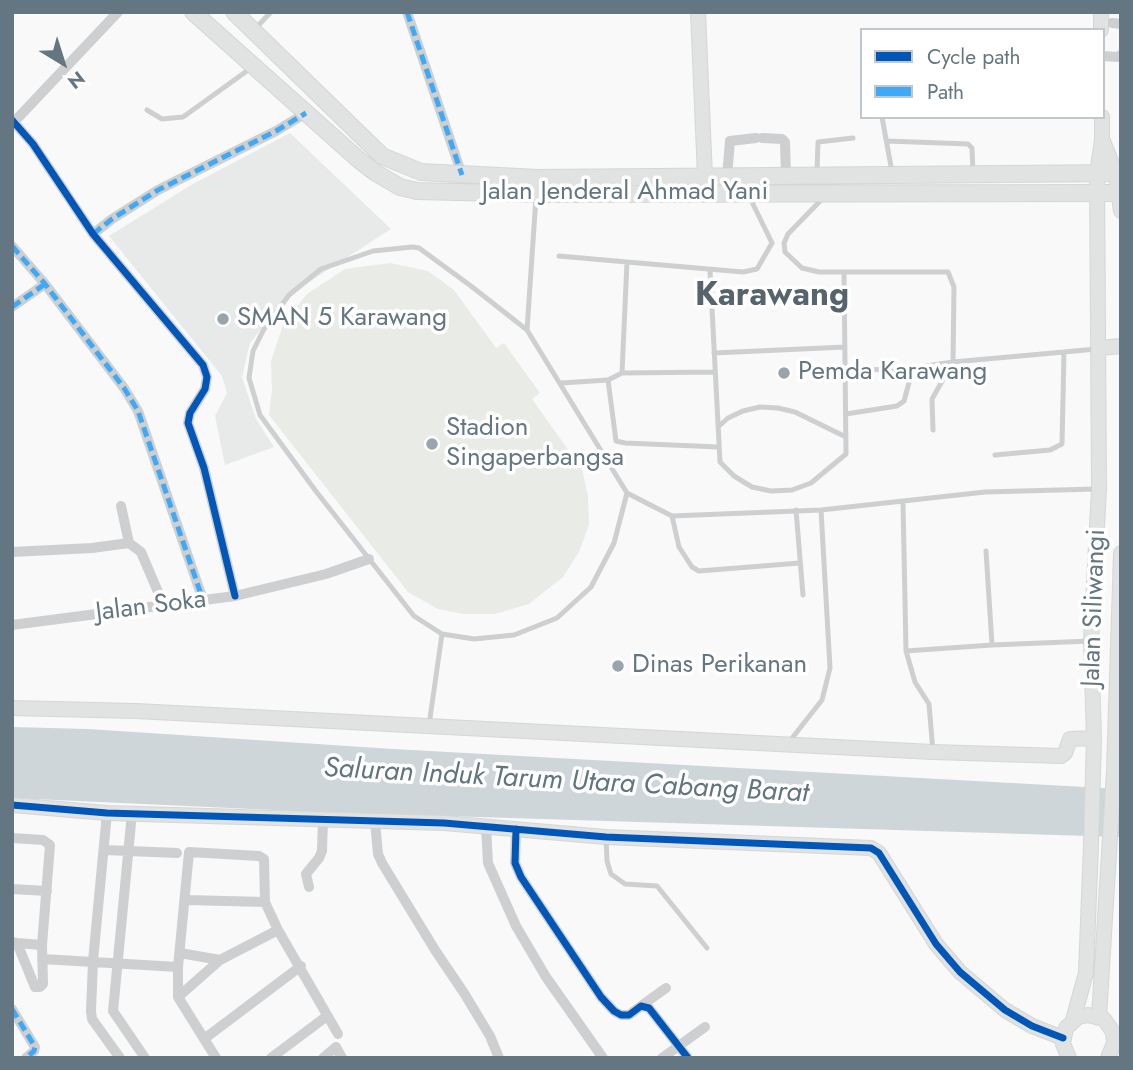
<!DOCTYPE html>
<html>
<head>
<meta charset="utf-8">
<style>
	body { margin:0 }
	#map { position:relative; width:1133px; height:1070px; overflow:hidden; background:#f9f9f9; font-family:Jost,sans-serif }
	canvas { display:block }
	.frame { position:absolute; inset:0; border:14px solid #657683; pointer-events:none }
	.legend { position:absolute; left:860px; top:28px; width:245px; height:91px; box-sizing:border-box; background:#fff; border:2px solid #c1c8cd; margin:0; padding:9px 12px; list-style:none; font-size:21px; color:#657683 }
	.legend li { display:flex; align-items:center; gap:14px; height:35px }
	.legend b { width:35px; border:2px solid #c1c8cd }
	.north { position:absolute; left:28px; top:28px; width:70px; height:70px; -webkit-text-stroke:5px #fff; paint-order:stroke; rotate:142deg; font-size:19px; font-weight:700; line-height:28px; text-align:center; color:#657683 }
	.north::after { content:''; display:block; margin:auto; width:24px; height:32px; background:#657683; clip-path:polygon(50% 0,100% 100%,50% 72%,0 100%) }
</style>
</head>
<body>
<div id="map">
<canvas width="1133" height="1070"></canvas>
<div class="frame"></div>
<ul class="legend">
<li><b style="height:9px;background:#0057b8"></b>Cycle path</li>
<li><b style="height:9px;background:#3fa9f5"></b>Path</li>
</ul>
<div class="north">N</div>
</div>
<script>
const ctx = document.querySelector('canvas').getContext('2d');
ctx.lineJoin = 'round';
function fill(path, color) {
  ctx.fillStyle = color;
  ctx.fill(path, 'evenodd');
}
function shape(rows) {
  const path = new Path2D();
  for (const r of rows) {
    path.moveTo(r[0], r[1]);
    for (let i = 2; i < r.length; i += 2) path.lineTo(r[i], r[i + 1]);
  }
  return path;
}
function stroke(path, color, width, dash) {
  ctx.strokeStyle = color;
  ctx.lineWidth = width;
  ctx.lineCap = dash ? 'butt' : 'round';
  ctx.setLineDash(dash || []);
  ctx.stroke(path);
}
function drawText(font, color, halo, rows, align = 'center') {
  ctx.font = font + ' Jost,sans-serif';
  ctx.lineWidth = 7;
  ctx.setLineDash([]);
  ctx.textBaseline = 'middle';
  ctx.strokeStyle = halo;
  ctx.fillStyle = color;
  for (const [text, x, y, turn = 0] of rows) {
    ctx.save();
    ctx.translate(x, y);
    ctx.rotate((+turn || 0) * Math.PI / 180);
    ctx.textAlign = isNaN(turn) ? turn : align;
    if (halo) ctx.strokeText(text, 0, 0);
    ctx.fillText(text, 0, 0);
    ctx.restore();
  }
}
fill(shape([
	[290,133,391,229,289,295,250,343,242,377,256,419,274,447,225,465,215,416,227,393,222,376,109,236,191,185]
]), '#e8e9e9');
fill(shape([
	[390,263,428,271,454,290,496,348,504,343,540,393,532,399,582,469,588,496,589,525,579,552,563,577,529,604,495,614,463,614,438,609,408,592,269,415,272,390,271,361,283,325,307,294,345,269]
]), '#e8ebe6');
fill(shape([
	[12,727,88,729,393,749,1121,789,1121,837,317,812,12,798]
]), '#ced6d9');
const secondary = shape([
	[698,12,705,177],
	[1101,12,1101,30],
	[1103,141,1116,174,1121,211],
	[1099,348,1121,346],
	[12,708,136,711,933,752,1061,756,1065,753,1070,739,1094,738],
	[12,805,107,813,444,823,606,837,871,848,879,853,936,944,960,972,1005,1010,1032,1026,1063,1038],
	[1099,1017,1114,771,1121,553],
	[1073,1020,1086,973,1091,845,1094,738,1091,641,1099,488,1097,174,1102,140,1102,117],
	[1069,1058,1063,1044,1066,1028,1078,1017,1088,1015,1104,1019,1113,1032,1114,1043,1108,1058]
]);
const primary = shape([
	[193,12,359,160,376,173,400,187,417,191,536,194,1121,193],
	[234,12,382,156,421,172,538,178,1121,173]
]);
stroke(secondary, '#d5d6d7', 16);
stroke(primary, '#d5d6d7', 18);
stroke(shape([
	[254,30,271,12],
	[147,110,162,119,183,117,251,68],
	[882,117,892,172],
	[887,141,968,144,972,148,973,173],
	[817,172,818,142,853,138],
	[749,196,772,243],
	[825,196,788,234,784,243,785,252,802,268,819,272,948,272,954,287,953,362,932,399,933,430],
	[559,256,627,262],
	[710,270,720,462,734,476,752,487,771,491,792,490,811,483,846,454,844,272],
	[527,330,471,286,419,248,412,247,373,251,321,269,289,295,264,329,253,351,249,378,260,415,315,490,414,616,442,634,474,639,514,635,557,618,591,587,614,543,627,493,527,330,536,197],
	[1064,352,1096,349],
	[714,353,845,347],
	[845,371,913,368,953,362,1064,352,1062,444,1050,450,995,455],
	[715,372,622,373,627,262,743,272,757,269,772,243],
	[608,380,616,441,625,443,719,447],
	[561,383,608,380,622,373],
	[846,414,897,406,904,401,913,368],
	[718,427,728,418,743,411,760,407,778,408,795,412,846,437],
	[627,493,672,516,821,510,985,492,1096,489],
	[903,502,906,651,915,682,929,704,933,752],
	[796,510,803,595],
	[672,516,679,547,692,567,699,571,800,563],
	[986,551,992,645],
	[906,651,992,645,1091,641],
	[429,725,442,634],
	[789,742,822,700,830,668,821,510],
	[606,837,607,861,611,874,625,884,657,886,707,948]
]), '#cecfd0', 5);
stroke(shape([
	[407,12,462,175],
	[1112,23,1121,24],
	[1103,56,1117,57,1121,55],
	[12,120,33,144,93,234,203,365,207,377,205,389,190,413,188,423,204,468,235,596],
	[14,122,118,12],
	[762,138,782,139,785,142,786,176],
	[727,177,730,141,756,138],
	[93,234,112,219,158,190,276,131,306,113],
	[12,246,45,284,124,388,138,411,203,600],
	[12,307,45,284],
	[121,506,129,543],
	[12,552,92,548,129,543,141,552,164,606],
	[12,625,235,596,326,574,369,559],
	[107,813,93,961,91,1011,92,1019,120,1058],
	[132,813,113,1011,145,1058],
	[375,821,378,854,382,863,435,950,464,993,490,1036,499,1058],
	[486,827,488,863,516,926,546,977,603,1058],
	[516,829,515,863,521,877,601,997,614,1011,621,1015,629,1015,641,1006,649,1008,688,1058],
	[12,838,43,840,50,845,42,945],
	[105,850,177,853],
	[309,887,306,874,319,858,322,851,323,820],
	[12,889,47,891],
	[186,900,265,902],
	[12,942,17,943,42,945,43,984,40,987,35,987,17,943],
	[180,953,220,960],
	[42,959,178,967],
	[178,997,220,960,278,930],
	[641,1006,666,988],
	[12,1009,35,1047,34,1051,26,1058],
	[204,1039,301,966],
	[216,1058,178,997,178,967,189,852,259,856,264,859,265,902,278,930,338,1034],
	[271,1058,327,1016],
	[323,1058,336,1047,342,1058],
	[662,1058,705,1027]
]), '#cecfd0', 10);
stroke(secondary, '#e1e2e2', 14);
stroke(primary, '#e1e2e2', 16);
stroke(shape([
	[407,12,462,175],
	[93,234,112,219,158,190,276,131,306,113],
	[12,246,45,284,124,388,138,411,203,600],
	[12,307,45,284],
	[12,1009,35,1047,34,1051,26,1058]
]), '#3fa9f5', 5, [10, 5]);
stroke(shape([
	[12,120,33,144,93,234,203,365,207,377,205,389,190,413,188,423,204,468,235,596],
	[12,805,107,813,444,823,606,837,871,848,879,853,936,944,960,972,1005,1010,1032,1026,1063,1038],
	[516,829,515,863,521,877,601,997,614,1011,621,1015,629,1015,641,1006,649,1008,688,1058]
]), '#0057b8', 7);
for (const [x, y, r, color] of [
	[223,319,7,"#99a4ac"],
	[784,373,7,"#99a4ac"],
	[432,444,7,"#99a4ac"],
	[618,666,7,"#99a4ac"]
]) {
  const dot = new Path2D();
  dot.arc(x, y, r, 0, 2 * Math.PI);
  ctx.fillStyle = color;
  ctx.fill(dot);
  stroke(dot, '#fff', 2.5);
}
drawText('26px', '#657683', '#fff', [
	["Jalan Jenderal Ahmad Yani",625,193],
	["Jalan Soka",151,607,-7],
	["Jalan Siliwangi",1095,608,-88]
]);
drawText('26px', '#657683', '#fff', [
	["SMAN 5 Karawang",237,319],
	["Pemda Karawang",798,373],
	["Stadion",446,429],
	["Singaperbangsa",446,459],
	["Dinas Perikanan",632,666]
], 'left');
drawText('italic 28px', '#60757c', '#fff', [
	["Saluran Induk Tarum Utara Cabang Barat",566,782,3]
]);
drawText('bold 33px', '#57646e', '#fff', [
	["Karawang",772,297]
]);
</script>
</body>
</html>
